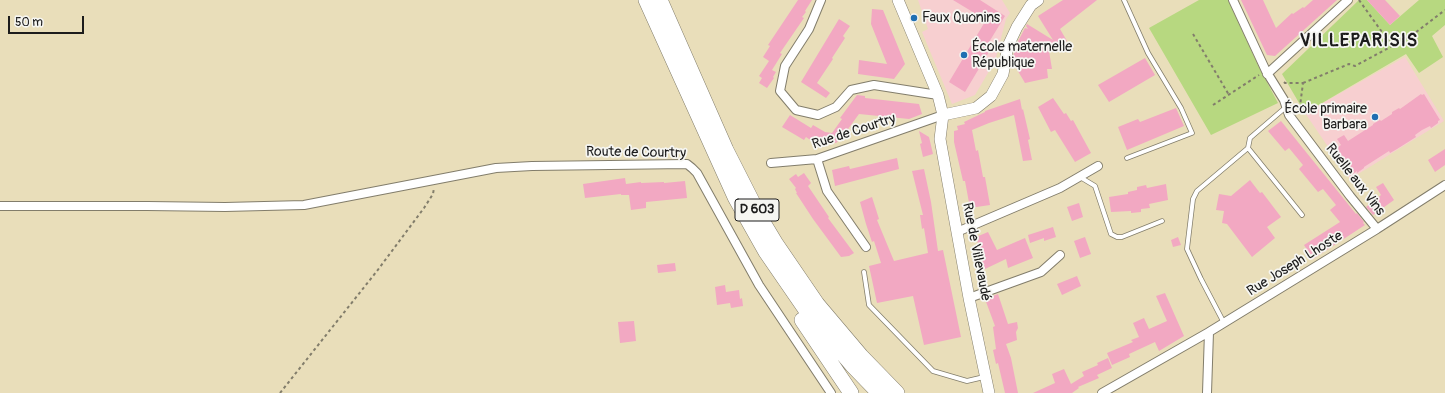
<!DOCTYPE html>
<html>
<head>
<meta charset="utf-8">
<style>
	body { margin:0 }
	#map { position:relative; width:1445px; height:393px; overflow:hidden; background:#e9deba; font-family:Pangolin,sans-serif }
	canvas { display:block }
	.scale { position:absolute; left:8px; top:16px; width:76px; height:18px; box-sizing:border-box; border:2px solid #1c1c1c; border-top:0; padding-left:5px; font-size:12px; line-height:14px; white-space:nowrap; color:#1c1c1c; -webkit-text-stroke:3px #f6f6f2; paint-order:stroke }
</style>
</head>
<body>
<div id="map">
<canvas width="1445" height="393"></canvas>
<div class="scale">50 m</div>
</div>
<script>
const ctx = document.querySelector('canvas').getContext('2d');
ctx.lineJoin = 'round';
function fill(path, color) {
  ctx.fillStyle = color;
  ctx.fill(path, 'evenodd');
}
function shape(rows) {
  const path = new Path2D();
  for (const r of rows) {
    path.moveTo(r[0], r[1]);
    for (let i = 2; i < r.length; i += 2) path.lineTo(r[i], r[i + 1]);
  }
  return path;
}
function stroke(path, color, width, dash) {
  ctx.strokeStyle = color;
  ctx.lineWidth = width;
  ctx.lineCap = dash ? 'butt' : 'round';
  ctx.setLineDash(dash || []);
  ctx.stroke(path);
}
function drawText(font, color, halo, rows, align = 'center') {
  ctx.font = font + ' Pangolin,sans-serif';
  ctx.lineWidth = 3.5;
  ctx.setLineDash([]);
  ctx.textBaseline = 'middle';
  ctx.strokeStyle = halo;
  ctx.fillStyle = color;
  for (const [text, x, y, turn = 0] of rows) {
    ctx.save();
    ctx.translate(x, y);
    ctx.rotate((+turn || 0) * Math.PI / 180);
    ctx.textAlign = isNaN(turn) ? turn : align;
    if (halo) ctx.strokeText(text, 0, 0);
    ctx.fillText(text, 0, 0);
    ctx.restore();
  }
}
fill(shape([
	[918,0,1002,0,1010,13,1006,19,995,61,975,95,952,104,922,32,928,29],
	[1405,57,1444,121,1350,179,1305,113]
]), '#f7cfd0');
fill(shape([
	[1199,0,1228,0,1258,65,1278,103,1211,135,1149,28],
	[1359,0,1367,0,1390,25,1419,0,1445,0,1445,25,1432,36,1443,57,1419,73,1406,54,1305,113,1282,74]
]), '#b7d880');
fill(shape([
	[798,0,812,0,805,11,806,12,802,17,804,18,780,53,782,54,772,70,776,72,773,77,774,78,767,88,759,83,762,78,759,76,769,61,763,57,770,46,768,45],
	[953,0,980,0,1005,16,986,47,990,50,965,92,949,82,986,20],
	[1063,0,1097,0,1060,29,1067,41,1049,51,1052,69,1047,69,1048,78,1025,83,1012,61,1016,45,1025,28,1028,29,1026,26,1027,24,1053,40,1038,16],
	[1241,0,1263,0,1276,28,1292,13,1293,14,1303,7,1304,8,1313,0,1337,0,1275,56,1267,55],
	[1367,0,1385,0,1400,16,1390,25],
	[872,9,883,10,905,64,894,79,858,74,859,60,887,64,871,24],
	[839,19,850,26,843,36,845,38,832,58,833,59,817,83,830,93,826,98,801,82],
	[1145,58,1155,75,1109,102,1098,85],
	[1421,94,1422,95,1424,94,1440,120,1438,121,1438,123,1431,128,1430,126,1422,130,1415,135,1416,137,1397,149,1390,153,1389,151,1364,167,1364,168,1357,173,1357,171,1350,176,1334,150,1341,145,1337,139,1344,135,1348,141,1373,125,1373,124,1380,120,1381,121,1392,114,1392,112,1399,108,1400,109],
	[857,95,865,96,865,98,919,104,922,114,909,119,859,114,848,129,850,131,845,138,842,137,836,143,817,142,816,144,806,137,804,140,782,127,790,115,811,128,813,125,825,132,832,133,842,119,840,118],
	[1053,98,1064,114,1066,113,1071,121,1073,120,1091,153,1075,162,1055,130,1051,132,1038,107],
	[1020,99,1022,110,1023,109,1030,139,1028,140,1032,160,1023,161,1014,115,989,123,972,130,976,151,978,150,983,177,985,177,990,205,970,208,965,181,963,181,954,142,954,131,958,130,957,126,965,124,964,122,985,112,985,111],
	[1176,108,1184,126,1127,150,1118,127,1138,119,1140,122],
	[1281,121,1356,214,1357,213,1364,222,1363,223,1365,225,1313,259,1304,245,1340,222,1330,210,1336,205,1323,189,1318,192,1299,169,1303,165,1289,148,1285,151,1268,131],
	[919,131,929,137,933,154,923,157,920,144,922,143],
	[1445,149,1445,165,1435,172,1428,160],
	[897,158,899,169,835,186,832,170,849,166,850,169],
	[924,169,931,202,938,251,943,250,961,337,924,345,913,296,877,303,869,266,881,263,874,241,872,242,866,224,860,202,872,197,879,219,877,220,894,261,928,253,924,228,922,229,920,215,923,215,912,171],
	[804,173,811,183,808,186,829,217,828,218,854,253,849,256,841,257,813,219,796,193,797,193,795,189,796,188,789,179,796,174,798,177],
	[625,178,626,184,641,182,641,183,664,182,664,183,685,181,687,198,646,202,646,208,631,210,629,195,621,195,621,194,585,198,583,184],
	[1250,180,1260,193,1262,192,1281,217,1267,227,1275,238,1252,257,1227,224,1222,223,1224,211,1216,210,1219,194,1231,196],
	[1383,183,1394,200,1373,215,1366,207,1381,195,1376,187],
	[1166,184,1168,200,1149,204,1150,208,1141,209,1141,212,1131,213,1131,211,1111,212,1109,197,1128,194,1128,192,1137,190,1137,187,1146,185,1147,188],
	[1079,203,1083,217,1072,221,1067,207],
	[1053,227,1056,237,1044,241,1044,238,1030,243,1028,235],
	[988,232,997,250,1025,238,1033,258,1008,268,1006,259,985,269,981,259,983,259,976,237],
	[1085,237,1091,254,1080,258,1074,241],
	[1178,237,1181,245,1173,247,1171,240],
	[675,263,676,271,658,273,657,265],
	[1077,276,1081,286,1062,295,1057,284],
	[725,285,726,292,739,290,740,299,742,298,743,306,731,308,730,303,717,305,715,287],
	[1165,293,1184,336,1159,351,1155,342,1129,354,1130,357,1112,365,1107,353,1133,342,1131,340,1139,337,1133,323,1144,318,1149,329,1167,321,1156,296],
	[998,294,1008,324,1017,322,1018,328,1016,332,1017,340,1006,344,1011,358,1018,393,1005,393,998,363,996,364,993,350,996,349,993,327,995,326,985,299],
	[634,321,636,341,620,343,618,322],
	[1108,358,1112,368,1097,375,1099,378,1078,387,1079,388,1072,393,1033,393,1055,383,1052,374,1064,369,1071,384,1084,376,1082,372,1098,365,1097,363]
]), '#f2a8c2');
const lane = shape([
	[1124,0,1148,53,1181,108,1192,133,1127,158],
	[1286,107,1250,138,1248,148,1302,215],
	[1080,177,1095,186,1111,234,1117,237,1122,237,1162,221],
	[864,272,869,305,933,371,967,381,984,377],
	[1224,323,1201,279,1187,249,1193,199,1197,191,1248,148]
]);
const street = shape([
	[821,0,809,29,785,66,780,91,796,110,818,115,836,107,851,90,874,85,938,95],
	[1233,0,1266,71,1284,100,1289,115,1350,196,1377,229],
	[1267,74,1348,0],
	[817,159,827,191,866,247],
	[771,163,817,159,943,115],
	[0,206,147,206,225,207,304,205,496,168,532,166,687,164,692,168,697,173,759,285,831,393],
	[957,232,1060,188,1098,166],
	[969,298,1041,272,1060,255],
	[1102,393,1209,332],
	[1207,393,1209,332,1377,229,1445,185]
]);
const secondary = shape([
	[898,0,938,95,943,115,940,139,969,298,989,393],
	[943,115,976,108,991,96,1003,74,1008,46,1017,27,1031,5,1038,0]
]);
const highway = shape([
	[646,0,735,197,766,252,808,313,852,365,879,393],
	[660,0,726,150,761,219,776,244,817,304,861,356,897,393],
	[802,320,851,393]
]);
stroke(lane, '#827d6b', 5.5);
stroke(street, '#827d6b', 10);
stroke(secondary, '#827d6b', 12);
stroke(highway, '#827d6b', 16);
stroke(shape([
	[1359,0,1392,46],
	[1193,34,1229,95],
	[1284,82,1285,83,1303,83,1300,106,1296,109],
	[1303,83,1349,64,1355,66,1411,36,1445,10],
	[1213,105,1259,75],
	[280,393,377,271,424,208,433,194,434,188]
]), '#827d6b', 2, [3, 3]);
stroke(lane, '#fff', 4);
stroke(street, '#fff', 8);
stroke(secondary, '#fff', 11);
stroke(highway, '#fff', 15);
for (const [x, y, r, color] of [
	[914,18,4,"#1f6fb2"],
	[964,55,4,"#1f6fb2"],
	[1375,117,4,"#1f6fb2"]
]) {
  const dot = new Path2D();
  dot.arc(x, y, r, 0, 2 * Math.PI);
  ctx.fillStyle = color;
  ctx.fill(dot);
  stroke(dot, '#f6f6f2', 1.5);
}
for (const [x, y, w] of [
	[757,210,44]
]) {
  const box = new Path2D();
  box.roundRect(x - w / 2, y - 11, w, 22, 3);
  ctx.fillStyle = '#f6f6f2';
  ctx.fill(box);
  stroke(box, '#1c1c1c', 1);
}
drawText('bold 13px', '#1c1c1c', null, [
	["D 603",757,210]
]);
drawText('14px', '#1c1c1c', '#f6f6f2', [
	["Faux Quonins",922,18],
	["École maternelle",972,47],
	["République",972,63],
	["École primaire",1367,109,"right"],
	["Barbara",1367,125,"right"]
], 'left');
drawText('14px', '#1c1c1c', '#f6f6f2', [
	["Rue de Courtry",854,132,-18],
	["Route de Courtry",636,153,1],
	["Ruelle aux Vins",1355,180,52],
	["Rue de Villevaudé",976,252,79],
	["Rue Joseph Lhoste",1295,264,-32]
]);
ctx.letterSpacing = '1px';
drawText('bold 18px', '#1c1c1c', '#f6f6f2', [
	["VILLEPARISIS",1359,41]
]);
ctx.letterSpacing = '0px';
</script>
</body>
</html>
